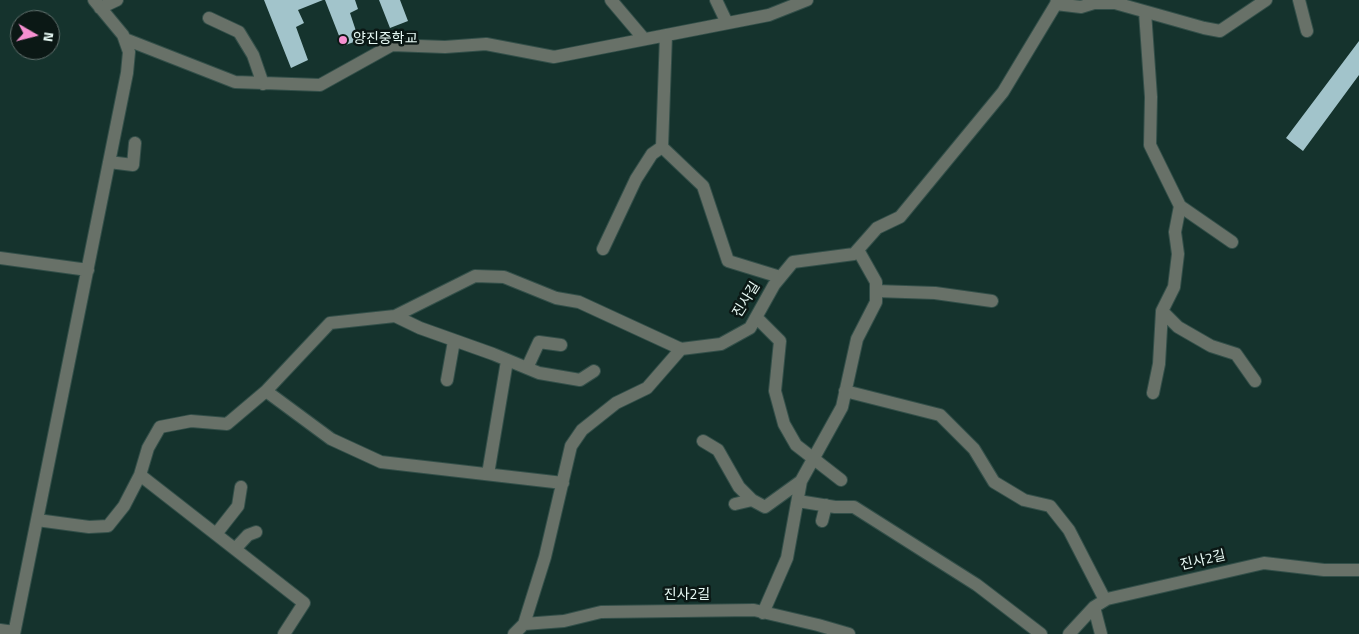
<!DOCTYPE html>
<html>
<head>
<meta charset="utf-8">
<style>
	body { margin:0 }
	#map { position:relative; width:1359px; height:634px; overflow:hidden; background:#15332d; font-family:"Titillium Web",sans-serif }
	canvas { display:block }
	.north { position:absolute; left:10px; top:10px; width:50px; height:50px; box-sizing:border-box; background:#0b1815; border:1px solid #63726f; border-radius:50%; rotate:98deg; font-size:14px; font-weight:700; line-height:20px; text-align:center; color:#e8faf5 }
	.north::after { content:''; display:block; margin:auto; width:18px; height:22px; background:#f690d0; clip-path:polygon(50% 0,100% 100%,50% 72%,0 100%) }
</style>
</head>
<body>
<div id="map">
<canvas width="1359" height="634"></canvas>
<div class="north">N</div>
</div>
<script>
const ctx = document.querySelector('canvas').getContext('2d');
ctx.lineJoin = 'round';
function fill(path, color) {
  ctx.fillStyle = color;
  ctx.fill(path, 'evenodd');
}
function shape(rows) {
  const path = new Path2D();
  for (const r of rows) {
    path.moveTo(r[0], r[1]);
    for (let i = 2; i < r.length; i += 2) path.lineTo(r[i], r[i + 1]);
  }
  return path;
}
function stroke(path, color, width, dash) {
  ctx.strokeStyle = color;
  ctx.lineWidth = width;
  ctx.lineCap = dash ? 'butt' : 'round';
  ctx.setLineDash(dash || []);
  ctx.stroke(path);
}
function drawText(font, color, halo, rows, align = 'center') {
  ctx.font = font + ' "Titillium Web","Noto Sans KR",sans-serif';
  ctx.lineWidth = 5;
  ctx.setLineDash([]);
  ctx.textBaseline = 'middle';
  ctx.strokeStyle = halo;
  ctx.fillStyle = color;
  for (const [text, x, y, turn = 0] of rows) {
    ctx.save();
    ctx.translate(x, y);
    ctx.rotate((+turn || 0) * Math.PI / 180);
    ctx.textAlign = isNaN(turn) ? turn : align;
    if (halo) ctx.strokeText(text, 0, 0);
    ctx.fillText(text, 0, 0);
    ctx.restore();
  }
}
fill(shape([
	[264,0,323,0,298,10,304,23,296,27,308,60,291,68],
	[325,0,355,0,358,9,350,13,359,40,343,46],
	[379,0,400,0,408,21,390,28],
	[1359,41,1359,75,1303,151,1286,138]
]), '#a2c4cb');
const minor = shape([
	[611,0,644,39],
	[716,0,727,23],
	[1299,0,1307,31],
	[1056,4,1081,7,1094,3,1115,3,1204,28,1220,31,1266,0],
	[100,8,117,0],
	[1145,12,1151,97,1150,145,1180,206,1232,242],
	[209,18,239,32,253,55,263,84],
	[666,35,662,147,703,186,728,261,780,277],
	[125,39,235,82,320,85,392,45,445,47,486,44,554,57,769,15,807,0],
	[109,162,133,165,135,143],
	[603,249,636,179,652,154,662,147],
	[0,258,88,270],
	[876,291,935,293,992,301],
	[1162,311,1178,327,1211,346,1236,354,1255,381],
	[395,316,420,328,493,354,539,373,580,380,594,371],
	[755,319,760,321,780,341,775,391,784,424,796,445,841,480],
	[527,368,539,342,561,345],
	[447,380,454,341],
	[266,391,331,439,381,462,563,483],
	[845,391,940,415,974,449,994,482,1024,500,1050,506,1069,530,1105,600],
	[1153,393,1159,364,1162,311,1174,287,1178,254,1175,232,1180,206],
	[703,441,718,450,739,487,752,500,765,507,801,481],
	[488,474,507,361],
	[140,475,304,603,284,634],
	[798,501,835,507,854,507,977,585,1041,634],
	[735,504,752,500],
	[37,520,89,527,108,526,124,506,140,475,148,448,160,427,191,421,227,424,266,391,330,323,395,316,475,276,504,277,556,298,579,302,681,349],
	[822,521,826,505],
	[216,534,238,506,241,487],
	[235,549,248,535,256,532],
	[1094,607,1101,634],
	[763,613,787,558,801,481,842,407,857,339,876,302,876,282,858,250],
	[524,624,564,621,601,612,754,610,818,625,849,634],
	[0,630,14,632],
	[14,634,127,73,129,52,123,35,94,0],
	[514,634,524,624,545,557,571,446,582,430,616,403,647,388,681,349,721,344,750,328,774,285,793,262,854,254,877,228,900,217,1003,92,1056,4,1057,0],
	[1069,634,1094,607,1107,599,1264,563,1324,570,1359,570]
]);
stroke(minor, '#334f49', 14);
stroke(minor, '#687168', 12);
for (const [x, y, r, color] of [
	[343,40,5,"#f690d0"]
]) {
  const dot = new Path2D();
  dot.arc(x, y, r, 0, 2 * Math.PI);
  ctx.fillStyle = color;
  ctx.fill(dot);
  stroke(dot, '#0b1815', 2);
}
drawText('14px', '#e8faf5', '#0b1815', [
	["양진중학교",353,40]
], 'left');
drawText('14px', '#e8faf5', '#0b1815', [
	["진사길",747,300,-58],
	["진사2길",1203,561,-13],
	["진사2길",687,596]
]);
</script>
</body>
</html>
